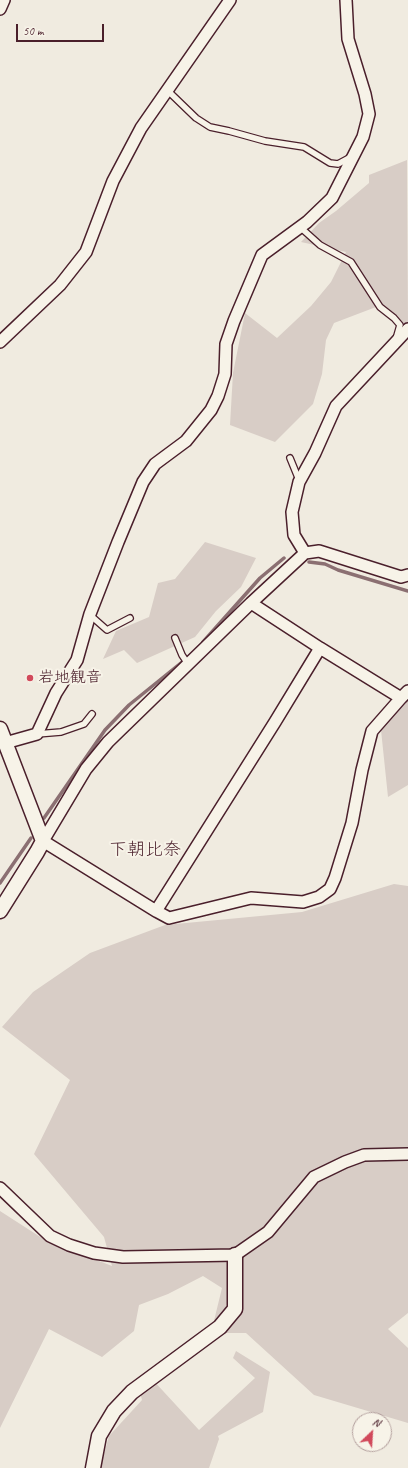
<!DOCTYPE html>
<html>
<head>
<meta charset="utf-8">
<style>
	body { margin:0 }
	#map { position:relative; width:408px; height:1468px; overflow:hidden; background:#f0ebe0; font-family:Caveat,sans-serif }
	canvas { display:block }
	.north { position:absolute; left:352px; top:1412px; width:40px; height:40px; box-sizing:border-box; background:#f7f3e8; border:1px solid #b29e9c; border-radius:50%; rotate:25deg; font-size:11px; font-weight:700; line-height:16px; text-align:center; color:#4a1f2b }
	.north::after { content:''; display:block; margin:auto; width:14px; height:18px; background:#d1495b; clip-path:polygon(50% 0,100% 100%,50% 72%,0 100%) }
	.scale { position:absolute; left:16px; top:24px; width:88px; height:18px; box-sizing:border-box; border:2px solid #4a1f2b; border-top:0; padding-left:5px; font-size:12px; line-height:14px; white-space:nowrap; color:#4a1f2b; -webkit-text-stroke:3px #f7f3e8; paint-order:stroke }
</style>
</head>
<body>
<div id="map">
<canvas width="408" height="1468"></canvas>
<div class="north">N</div>
<div class="scale">50 m</div>
</div>
<script>
const ctx = document.querySelector('canvas').getContext('2d');
ctx.lineJoin = 'round';
function fill(path, color) {
  ctx.fillStyle = color;
  ctx.fill(path, 'evenodd');
}
function shape(rows) {
  const path = new Path2D();
  for (const r of rows) {
    path.moveTo(r[0], r[1]);
    for (let i = 2; i < r.length; i += 2) path.lineTo(r[i], r[i + 1]);
  }
  return path;
}
function stroke(path, color, width, dash) {
  ctx.strokeStyle = color;
  ctx.lineWidth = width;
  ctx.lineCap = dash ? 'butt' : 'round';
  ctx.setLineDash(dash || []);
  ctx.stroke(path);
}
function drawText(font, color, halo, rows, align = 'center') {
  ctx.font = font + ' Caveat,"Klee One",sans-serif';
  ctx.lineWidth = 4;
  ctx.setLineDash([]);
  ctx.textBaseline = 'middle';
  ctx.strokeStyle = halo;
  ctx.fillStyle = color;
  for (const [text, x, y, turn = 0] of rows) {
    ctx.save();
    ctx.translate(x, y);
    ctx.rotate((+turn || 0) * Math.PI / 180);
    ctx.textAlign = isNaN(turn) ? turn : align;
    if (halo) ctx.strokeText(text, 0, 0);
    ctx.fillText(text, 0, 0);
    ctx.restore();
  }
}
fill(shape([
	[407,160,408,324,402,330,376,307,334,323,326,340,322,374,313,404,275,442,230,425,233,373,245,313,277,338,311,306,331,282,346,252,301,242,319,223,336,211,369,183,369,175],
	[205,542,256,558,241,587,216,611,195,637,137,663,124,650,103,659,116,631,149,617,158,583,175,579],
	[408,700,408,785,388,797,381,730],
	[394,884,408,886,408,1313,388,1329,408,1348,408,1423,314,1395,246,1333,211,1333,222,1288,203,1276,168,1294,139,1305,134,1331,102,1357,49,1329,0,1428,0,1211,45,1240,112,1266,104,1237,34,1154,70,1080,2,1027,33,992,90,953,165,925,302,912],
	[236,1351,270,1372,263,1412,218,1436,219,1439,209,1468,100,1468,109,1436,142,1400,139,1388,152,1379,199,1430,255,1378,233,1358]
]), '#d8cdc6');
stroke(shape([
	[309,562,325,564,338,570,408,591],
	[203,642,260,578,284,558],
	[44,818,105,730,129,705,192,654],
	[0,883,31,838]
]), '#8b6f72', 3.5);
const service = shape([
	[167,90,196,118,210,127,229,131,265,141,304,147,330,163,338,164,351,157],
	[300,227,320,245,351,262,380,307,394,318,400,325,396,339],
	[290,458,299,480],
	[90,615,107,630,130,618],
	[175,638,182,655,188,664],
	[37,734,61,732,84,724,92,714]
]);
const minor = shape([
	[0,9,4,0],
	[0,342,60,285,86,252,113,181,141,128,230,0],
	[305,553,294,535,292,512,299,482,315,453,336,406,408,329],
	[408,575,401,577,319,551,305,553,251,603,320,648,401,698,408,691],
	[251,603,108,742,86,769,43,841,156,911,275,722,320,648],
	[5,743,37,734,56,693,77,660,90,614,118,542,143,482,155,464,186,441,211,410,218,396,225,374,226,344,234,321,262,255,307,222,332,198,363,137,369,114,365,94,348,39,346,0],
	[156,911,169,918,251,898,303,902,319,897,330,889,335,878,352,823,362,770,372,731,401,698],
	[0,1188,50,1236,69,1245,94,1253,123,1257,235,1255,268,1232,314,1177,345,1162,364,1155,408,1154]
]);
const tertiary = shape([
	[0,729,43,841,37,852,0,911],
	[93,1468,99,1436,114,1411,132,1392,220,1327,235,1309,235,1255]
]);
stroke(service, '#4a1f2b', 8);
stroke(minor, '#4a1f2b', 14);
stroke(tertiary, '#4a1f2b', 17);
stroke(service, '#f7f3e8', 5.5);
stroke(minor, '#f7f3e8', 11);
stroke(tertiary, '#f7f3e8', 14);
for (const [x, y, r, color] of [
	[30,678,4,"#d1495b"]
]) {
  const dot = new Path2D();
  dot.arc(x, y, r, 0, 2 * Math.PI);
  ctx.fillStyle = color;
  ctx.fill(dot);
  stroke(dot, '#f7f3e8', 1.5);
}
drawText('16px', '#4a1f2b', '#f7f3e8', [
	["岩地観音",38,678]
], 'left');
drawText('18px', '#4a1f2b', '#f7f3e8', [
	["下朝比奈",145,850]
]);
</script>
</body>
</html>
